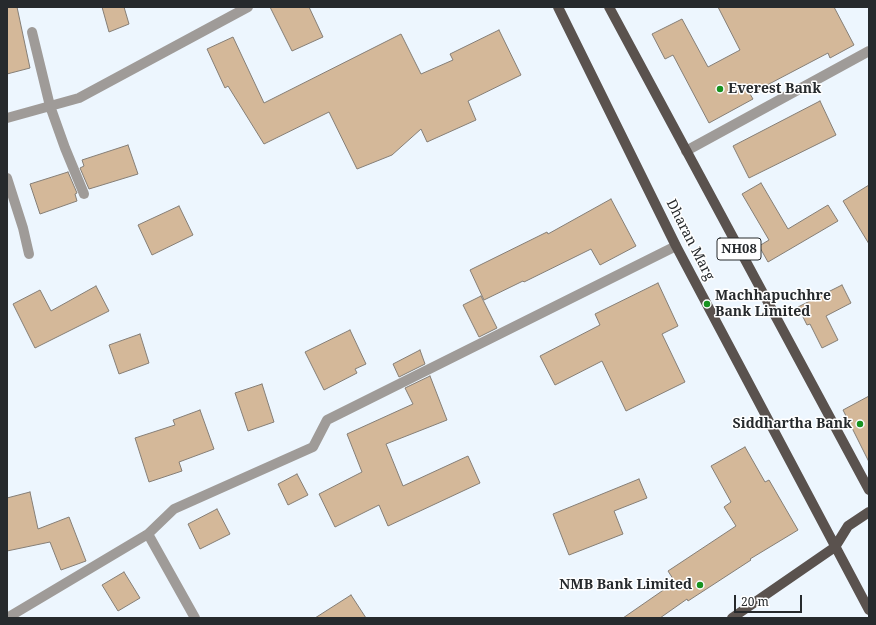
<!DOCTYPE html>
<html>
<head>
<meta charset="utf-8">
<style>
	body { margin:0 }
	#map { position:relative; width:876px; height:625px; overflow:hidden; background:#edf6fe; font-family:"Noto Serif",serif }
	canvas { display:block }
	.frame { position:absolute; inset:0; border:8px solid #262a2d; pointer-events:none }
	.scale { position:absolute; left:734px; top:595px; width:68px; height:18px; box-sizing:border-box; border:2px solid #262a2d; border-top:0; padding-left:5px; font-size:12px; line-height:14px; white-space:nowrap; color:#262a2d; -webkit-text-stroke:3px #fff; paint-order:stroke }
</style>
</head>
<body>
<div id="map">
<canvas width="876" height="625"></canvas>
<div class="frame"></div>
<div class="scale">20 m</div>
</div>
<script>
const ctx = document.querySelector('canvas').getContext('2d');
ctx.lineJoin = 'round';
function fill(path, color) {
  ctx.fillStyle = color;
  ctx.fill(path, 'evenodd');
}
function shape(rows) {
  const path = new Path2D();
  for (const r of rows) {
    path.moveTo(r[0], r[1]);
    for (let i = 2; i < r.length; i += 2) path.lineTo(r[i], r[i + 1]);
  }
  return path;
}
function stroke(path, color, width, dash) {
  ctx.strokeStyle = color;
  ctx.lineWidth = width;
  ctx.lineCap = dash ? 'butt' : 'round';
  ctx.setLineDash(dash || []);
  ctx.stroke(path);
}
function drawText(font, color, halo, rows, align = 'center') {
  ctx.font = font + ' "Noto Serif",serif';
  ctx.lineWidth = 3;
  ctx.setLineDash([]);
  ctx.textBaseline = 'middle';
  ctx.strokeStyle = halo;
  ctx.fillStyle = color;
  for (const [text, x, y, turn = 0] of rows) {
    ctx.save();
    ctx.translate(x, y);
    ctx.rotate((+turn || 0) * Math.PI / 180);
    ctx.textAlign = isNaN(turn) ? turn : align;
    if (halo) ctx.strokeText(text, 0, 0);
    ctx.fillText(text, 0, 0);
    ctx.restore();
  }
}
const building = shape([
	[7,7,17,7,30,68,7,74,7,7],
	[102,7,124,7,129,24,109,32,102,7],
	[270,7,309,7,323,37,292,51,270,7],
	[718,7,834,7,854,45,830,58,828,53,750,94,753,99,709,123,673,55,665,59,652,34,682,19,708,67,740,50,718,7],
	[499,30,521,75,468,101,476,120,427,142,421,129,392,155,357,169,329,112,264,144,228,86,225,88,207,49,233,37,264,103,401,34,421,74,453,60,450,54,499,30],
	[820,101,836,135,749,178,733,146,820,101],
	[128,145,138,174,89,189,80,168,84,166,82,160,128,145],
	[68,172,77,193,75,194,77,201,40,214,30,184,68,172],
	[761,183,788,229,828,205,838,221,768,262,759,246,769,240,742,194,761,183],
	[869,185,869,244,843,201,869,185],
	[611,199,636,246,600,265,591,249,524,282,523,281,484,300,470,270,547,232,548,234,611,199],
	[179,206,193,235,152,255,138,225,179,206],
	[658,283,678,326,662,334,685,382,626,411,602,361,555,385,540,356,600,325,595,314,658,283],
	[842,285,851,303,826,316,838,340,822,348,810,324,807,325,798,307,842,285],
	[96,286,109,311,35,348,13,304,40,290,51,311,96,286],
	[481,296,497,328,479,337,463,305,481,296],
	[350,330,366,364,355,369,357,373,324,390,305,352,350,330],
	[140,334,149,363,119,374,109,345,140,334],
	[420,350,425,364,399,377,393,364,420,350],
	[430,376,447,420,386,444,403,486,468,456,480,483,388,526,379,505,335,527,319,494,362,472,347,434,413,404,405,388,430,376],
	[262,384,274,422,248,431,235,393,262,384],
	[869,396,869,462,843,410,869,396],
	[200,410,214,449,179,462,182,471,149,482,135,438,175,425,173,420,200,410],
	[745,447,765,482,769,480,798,530,750,559,751,560,688,601,687,599,660,618,623,618,675,582,668,571,736,526,724,507,731,502,711,466,745,447],
	[297,474,308,495,288,505,278,484,297,474],
	[639,479,647,498,614,511,623,534,569,555,553,514,639,479],
	[30,492,38,529,69,517,86,561,61,570,50,542,7,551,7,498,30,492],
	[217,509,230,534,200,549,188,524,217,509],
	[124,572,140,598,118,611,102,585,124,572],
	[351,595,366,618,315,618,351,595]
]);
fill(building, '#d4b899');
stroke(building, '#857e76', 1);
stroke(shape([
	[32,32,50,106,65,148,84,194],
	[7,118,79,98,248,7],
	[686,151,869,51],
	[7,178,23,228,29,254],
	[7,618,148,534],
	[195,618,148,534,174,509,313,447,327,420,676,246]
]), '#9f9b98', 10);
stroke(shape([
	[558,7,676,246,869,610],
	[609,7,869,490],
	[732,618,835,547,848,526,869,512]
]), '#5a524e', 10);
for (const [x, y, r, color] of [
	[720,89,4,"#189220"],
	[707,304,4,"#189220"],
	[860,424,4,"#189220"],
	[700,585,4,"#189220"]
]) {
  const dot = new Path2D();
  dot.arc(x, y, r, 0, 2 * Math.PI);
  ctx.fillStyle = color;
  ctx.fill(dot);
  stroke(dot, '#fff', 1.5);
}
for (const [x, y, w] of [
	[739,249,44]
]) {
  const box = new Path2D();
  box.roundRect(x - w / 2, y - 11, w, 22, 3);
  ctx.fillStyle = '#fff';
  ctx.fill(box);
  stroke(box, '#262a2d', 1);
}
drawText('bold 13px', '#262a2d', null, [
	["NH08",739,249]
]);
drawText('bold 14px', '#262a2d', '#fff', [
	["Everest Bank",728,89],
	["Machhapuchhre",715,296],
	["Bank Limited",715,312],
	["Siddhartha Bank",852,424,"right"],
	["NMB Bank Limited",692,585,"right"]
], 'left');
drawText('14px', '#262a2d', '#fff', [
	["Dharan Marg",690,240,63]
]);
</script>
</body>
</html>
